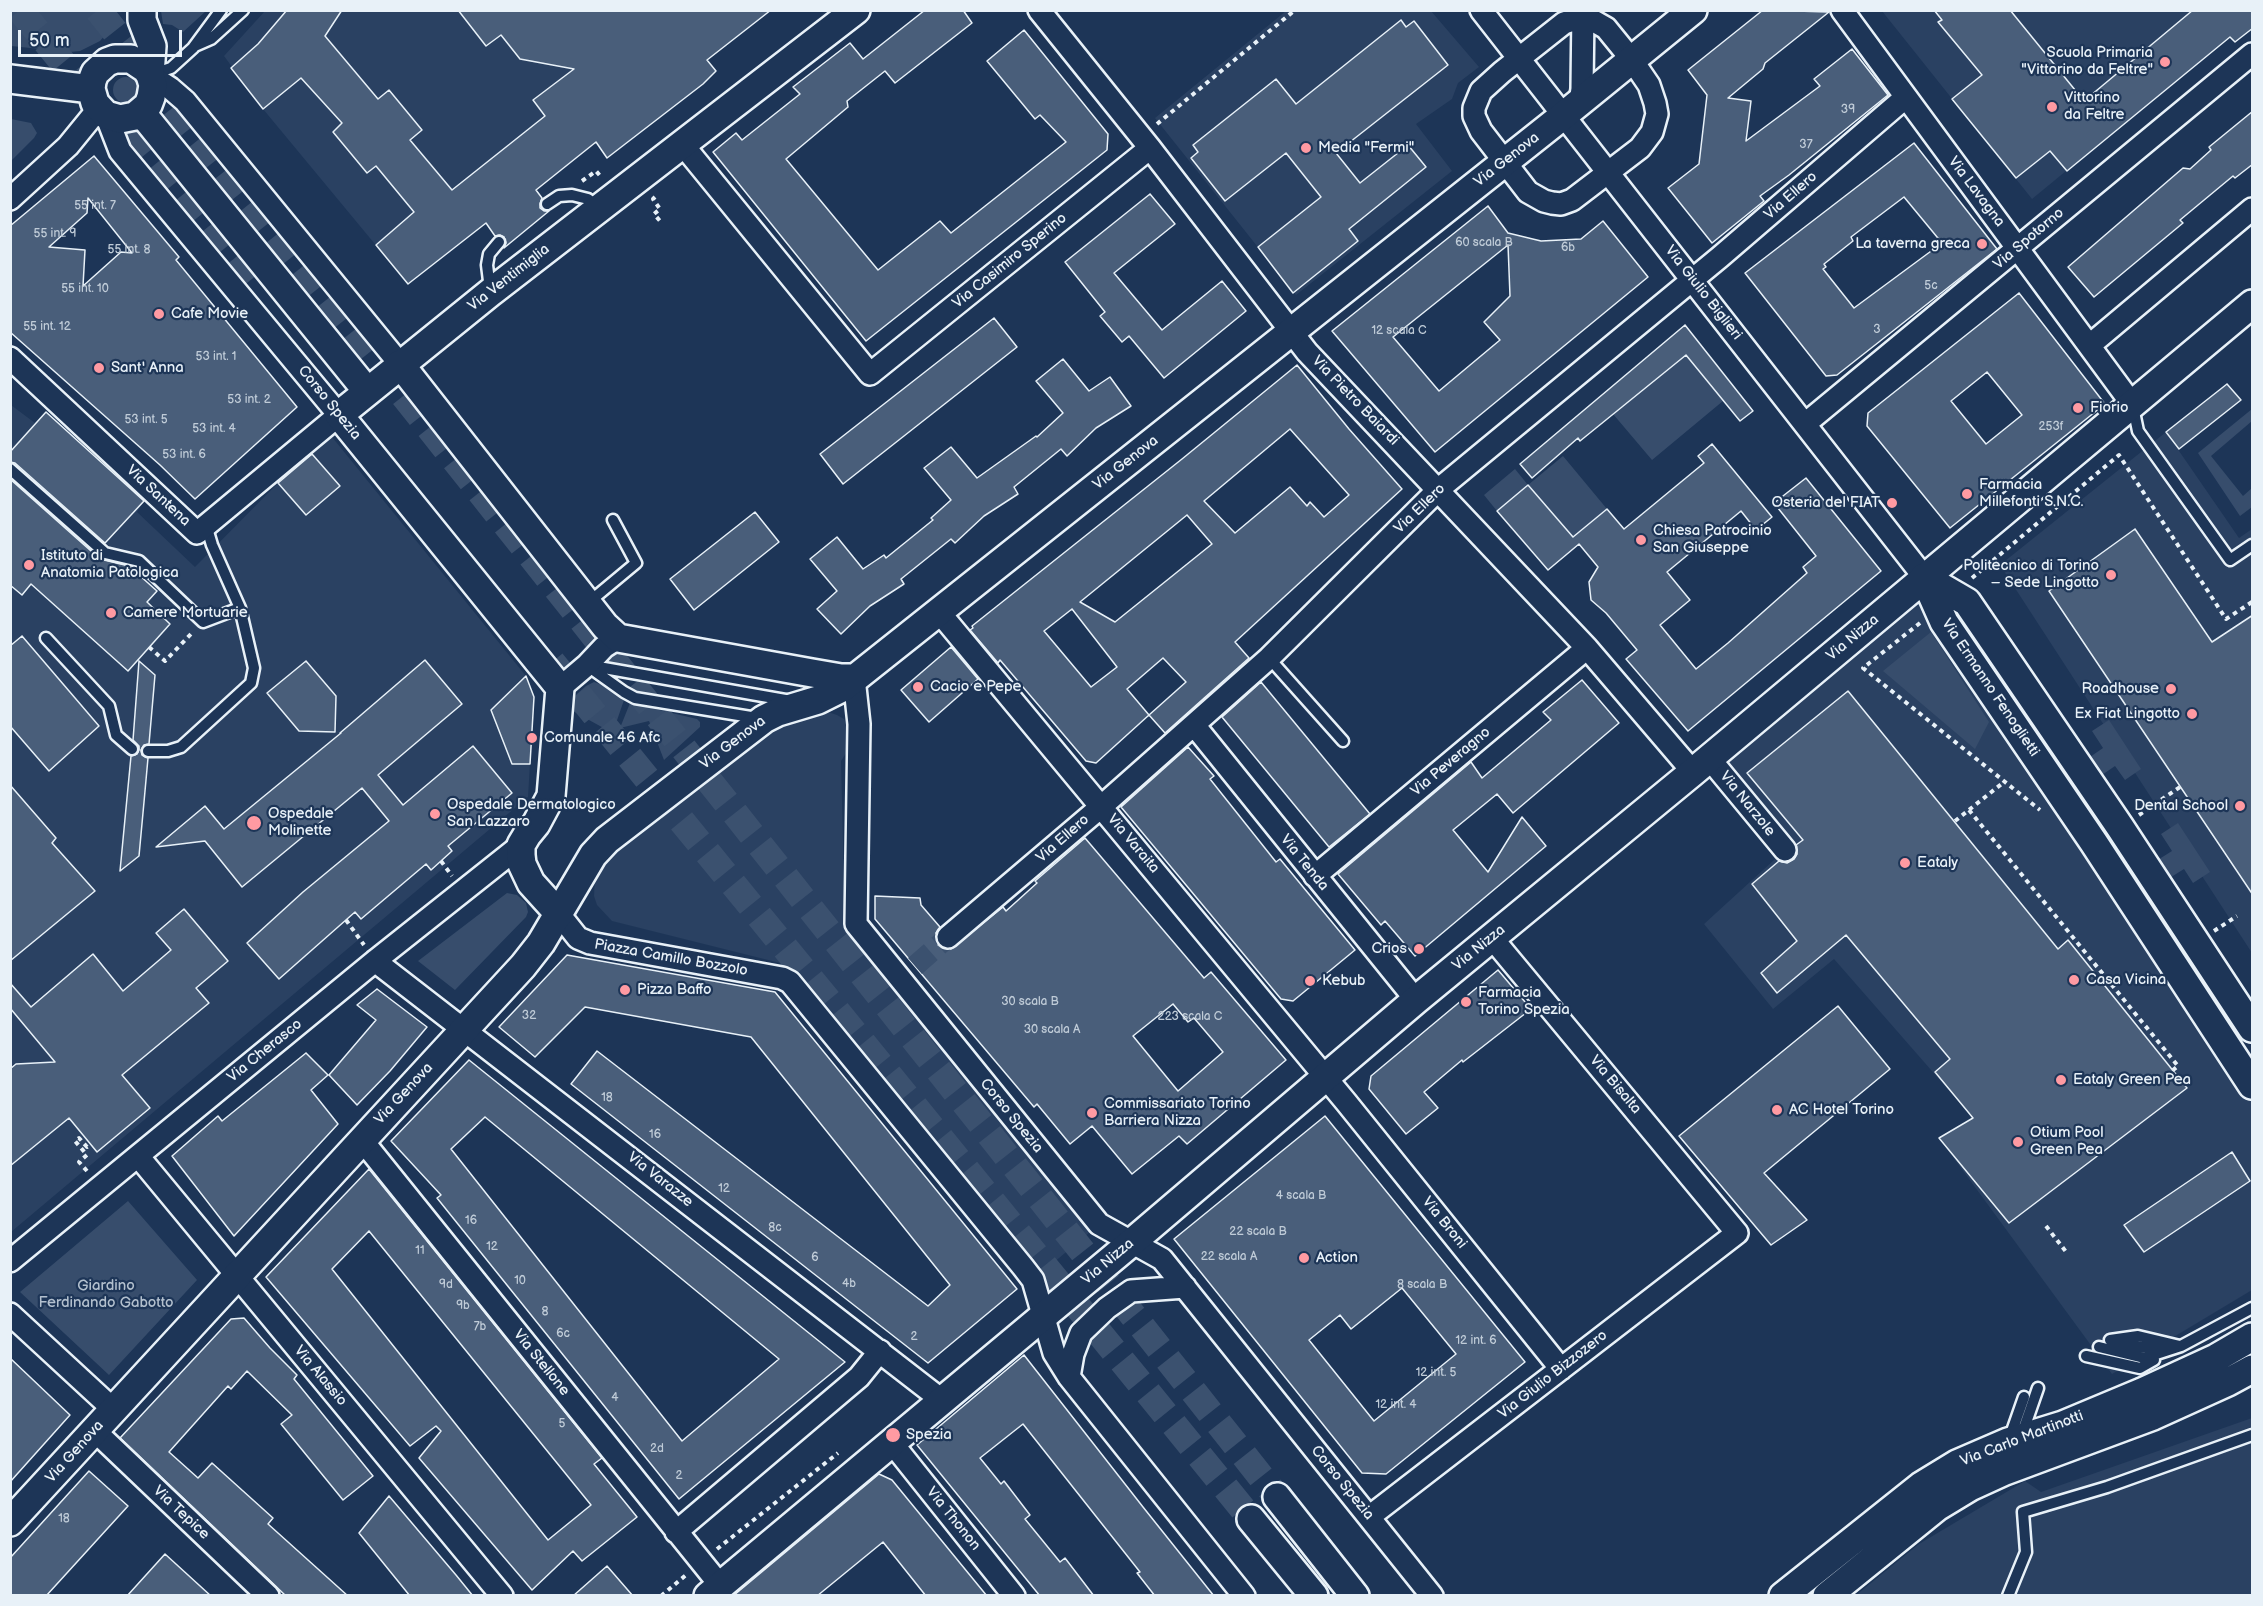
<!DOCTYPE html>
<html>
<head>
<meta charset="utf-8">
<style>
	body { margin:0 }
	#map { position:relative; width:2263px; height:1606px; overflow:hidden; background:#1d3557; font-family:"Balsamiq Sans",sans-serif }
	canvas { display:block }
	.frame { position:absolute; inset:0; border:12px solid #e8f1f8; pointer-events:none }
	.scale { position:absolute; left:18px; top:30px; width:164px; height:27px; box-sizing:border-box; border:3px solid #e8f1f8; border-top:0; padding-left:8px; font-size:18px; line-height:21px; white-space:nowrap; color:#e8f1f8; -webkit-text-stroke:4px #1d3557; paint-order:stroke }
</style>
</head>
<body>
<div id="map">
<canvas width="2263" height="1606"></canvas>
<div class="frame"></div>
<div class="scale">50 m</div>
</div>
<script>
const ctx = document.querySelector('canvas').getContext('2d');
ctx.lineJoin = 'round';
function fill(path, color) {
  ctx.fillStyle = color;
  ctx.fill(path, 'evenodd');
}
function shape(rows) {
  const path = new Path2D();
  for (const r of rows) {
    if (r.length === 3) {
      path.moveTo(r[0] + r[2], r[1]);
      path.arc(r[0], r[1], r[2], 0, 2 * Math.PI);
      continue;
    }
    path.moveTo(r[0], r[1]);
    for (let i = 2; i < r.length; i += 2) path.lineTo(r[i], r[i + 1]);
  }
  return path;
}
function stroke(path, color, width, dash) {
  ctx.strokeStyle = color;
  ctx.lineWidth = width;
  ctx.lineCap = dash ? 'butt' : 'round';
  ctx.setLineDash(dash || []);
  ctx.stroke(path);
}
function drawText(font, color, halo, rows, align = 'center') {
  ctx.font = font + ' "Balsamiq Sans",sans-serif';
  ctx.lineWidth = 4.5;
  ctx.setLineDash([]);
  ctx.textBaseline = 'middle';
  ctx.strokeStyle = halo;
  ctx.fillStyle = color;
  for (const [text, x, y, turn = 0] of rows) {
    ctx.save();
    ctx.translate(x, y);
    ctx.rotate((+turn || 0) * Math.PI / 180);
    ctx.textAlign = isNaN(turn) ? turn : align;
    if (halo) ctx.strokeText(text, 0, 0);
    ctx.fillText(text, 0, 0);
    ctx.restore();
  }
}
fill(shape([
	[2252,10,2252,18,2032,199,1882,11],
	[265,11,771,11,708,60,716,71,703,84,607,158,596,142,536,190,551,209,504,248,486,223,408,284,263,109,224,56],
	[1286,11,1431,11,1479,67,1458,83,1452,99,1416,124,1452,171,1296,295,1155,118],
	[11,405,35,423,46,413,144,501,137,512,195,567,278,483,332,437,526,676,534,697,528,797,11,1232],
	[2166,432,2239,538,2252,529,2252,953,2000,565],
	[1917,591,2252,1085,2252,1290,2112,1374,1939,1138,1973,1118,1834,959,1773,1009,1704,924,1785,850,1709,758],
	[816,712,828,712,837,715,844,719,850,732,852,744,841,761,845,922,1090,1232,1040,1274,792,966,612,921,597,905,594,896,595,876,612,853,754,743,794,720],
	[2252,1418,2252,1595,1855,1596,1919,1544,2025,1481,2041,1492]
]), '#2a4162');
fill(shape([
	[11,10,107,11,108,21,105,35,100,41,80,51,70,52,11,46],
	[161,11,161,10,206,11,183,32,172,25,163,24],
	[126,90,13],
	[11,119,31,123,37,133,34,138,11,161],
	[1686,355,1723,401,1652,460,1613,414],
	[2252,409,2252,421,2211,456,2243,496,2252,488,2252,507,2240,516,2198,453],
	[1563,456,1607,509,1573,537,1528,485,1497,511,1484,495,1515,469,1528,485],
	[1931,632,1989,722,1975,749,1883,671],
	[594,682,611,688,624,700,614,729,609,731,569,709,571,700,578,693,586,686],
	[630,703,697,719,700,722,700,727,664,760,649,721,620,728],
	[2109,720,2141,769,2125,780,2115,766,2099,777,2087,759,2103,748,2092,731],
	[2178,823,2210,872,2193,883,2184,869,2168,879,2156,861,2172,851,2161,834],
	[507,893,517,895,526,903,528,912,526,917,455,990,418,961],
	[128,1201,197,1280,109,1375,20,1292]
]), '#374d6c');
const building = shape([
	[287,10,342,10,325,36,378,99,389,90,422,130,410,140,452,190,545,116,533,100,574,69,520,59,501,35,486,46,458,10,771,10,707,60,716,71,703,84,607,158,596,142,536,190,542,198,540,204,540,208,544,211,549,211,504,248,506,243,504,237,500,235,495,236,486,223,408,284,376,245,414,212,376,166,367,173,333,132,342,123,301,78,263,109,231,68,258,44,287,10],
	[925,10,963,10,972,23,895,83,885,71,847,101,848,107,786,159,878,270,940,221,951,233,1066,142,1040,115,1035,119,987,61,1024,30,1108,134,1107,150,866,341,713,152,736,133,742,140,800,94,793,87,850,43,863,59,925,10],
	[1763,10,1829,12,1765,63,1763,69,1728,98,1751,101,1746,141,1820,86,1814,79,1852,49,1888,95,1789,175,1760,196,1764,201,1712,243,1668,188,1699,164,1707,95,1688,70,1763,10],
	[1934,10,2010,10,2084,101,2193,10,2253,10,2253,28,2235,42,2230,37,2067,171,2050,151,2016,178,1952,99,1982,75,1938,22,1942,20,1934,10],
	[1401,20,1406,27,1414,21,1448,65,1336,153,1360,183,1408,145,1426,167,1349,229,1358,241,1293,293,1258,247,1321,197,1286,153,1225,201,1191,158,1198,152,1193,145,1276,79,1296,104,1401,20],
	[2253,111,2253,164,2235,178,2233,176,2180,220,2183,223,2094,297,2068,267,2183,168,2190,169,2211,150,2209,147,2253,111],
	[1914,143,1997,249,1837,375,1826,376,1745,273,1914,143],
	[1904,197,1942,243,1854,308,1823,269,1826,267,1824,264,1853,241,1851,237,1904,197],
	[94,156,179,257,176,260,297,407,195,499,160,465,10,332,10,226,94,156],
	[88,198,132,253,121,252,83,286,85,250,49,247,87,213,88,198],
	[1150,194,1175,224,1114,273,1162,330,1222,281,1246,311,1164,378,1129,336,1122,342,1100,316,1105,312,1065,262,1150,194],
	[1488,206,1508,233,1541,241,1581,239,1603,221,1648,277,1435,452,1332,331,1488,206],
	[1508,245,1510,296,1484,322,1500,340,1439,391,1393,337,1508,245],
	[2019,293,2105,404,1950,528,1867,426,1868,413,2019,293],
	[1987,372,2022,415,1986,444,1951,401,1987,372],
	[994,318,1017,347,843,484,820,454,994,318],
	[1685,325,1753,411,1740,421,1686,355,1580,441,1578,438,1532,478,1520,464,1685,325],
	[1063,359,1089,391,1110,377,1131,406,1096,428,1067,456,1061,449,1014,487,1018,494,984,516,955,543,951,539,901,579,904,584,870,606,841,634,817,609,837,591,810,559,837,537,863,569,884,555,886,558,933,520,931,518,951,500,924,468,951,447,977,478,1036,436,1037,437,1063,413,1036,381,1063,359],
	[1297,365,1349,429,1402,489,1235,642,1249,658,1165,733,1149,715,1096,763,1086,761,1000,660,998,663,970,630,973,628,972,626,1182,459,1297,365],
	[1290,429,1349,495,1324,517,1310,502,1307,506,1290,487,1235,533,1204,501,1290,429],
	[1187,515,1212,544,1115,622,1080,602,1187,515],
	[1072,609,1117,667,1091,687,1044,631,1072,609],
	[1163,658,1186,682,1149,715,1127,689,1163,658],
	[2227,384,2241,400,2179,449,2166,432,2227,384],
	[46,412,144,501,105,543,15,463,10,462,10,452,46,412],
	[1712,444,1772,517,1756,530,1741,511,1667,572,1690,600,1660,625,1696,669,1728,643,1807,573,1803,567,1816,556,1774,503,1806,478,1881,571,1688,731,1626,659,1637,650,1606,613,1591,600,1589,582,1598,567,1579,544,1548,570,1497,511,1528,485,1573,537,1607,509,1624,529,1704,463,1698,456,1712,444],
	[312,454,340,486,306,515,278,483,312,454],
	[10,479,100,559,129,566,157,591,147,602,170,624,128,671,31,584,22,595,10,585,10,479],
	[755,512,779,542,694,610,670,579,755,512],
	[2135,529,2212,642,2253,615,2253,895,2049,591,2135,529],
	[22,636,99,726,49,771,10,726,10,646,22,636],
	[951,647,978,679,929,722,901,690,951,647],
	[425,660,462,704,378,775,403,805,473,746,512,793,448,846,452,851,431,870,426,864,361,919,355,912,279,979,247,943,303,892,389,821,362,788,242,887,205,841,156,847,205,806,224,829,341,733,340,733,425,660],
	[139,661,155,675,149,744,144,745,141,750,142,755,148,758,144,802,139,856,120,871,131,756,137,754,139,750,139,746,133,740,139,661],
	[306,661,336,696,335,732,299,731,267,693,306,661],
	[526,676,534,697,530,764,512,764,491,710,526,676],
	[1582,680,1619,723,1513,813,1497,794,1453,830,1488,872,1522,817,1546,846,1415,956,1385,921,1381,925,1338,874,1471,762,1482,778,1551,720,1543,712,1582,680],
	[1261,682,1370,814,1329,847,1222,717,1261,682],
	[1848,691,2058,949,2068,940,2187,1088,2009,1223,1939,1138,1973,1118,1935,1072,1950,1059,1846,935,1777,993,1761,973,1797,941,1752,884,1779,861,1787,863,1794,859,1797,854,1796,845,1803,840,1747,773,1848,691],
	[1188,747,1214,776,1210,779,1276,862,1280,859,1355,950,1293,1001,1281,999,1121,807,1188,747],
	[10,785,56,838,52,843,95,891,10,961,10,785],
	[1085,838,1204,978,1211,972,1286,1060,1187,1144,1179,1136,1132,1174,1092,1126,1070,1144,1037,1104,1034,1107,875,919,875,896,920,898,921,905,940,927,936,933,938,945,944,949,951,949,1003,907,1006,911,1037,883,1035,881,1085,838],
	[1173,1004,1188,1022,1194,1018,1223,1052,1178,1091,1133,1036,1173,1004],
	[184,909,228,961,196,988,209,1003,122,1075,150,1108,97,1152,69,1118,10,1166,10,1069,16,1064,55,1062,10,1008,10,983,31,1007,93,954,123,991,171,950,156,933,184,909],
	[567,955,775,992,1017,1289,928,1363,571,1084,597,1051,928,1306,950,1285,751,1037,585,1007,535,1057,499,1027,567,955],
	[1498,970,1531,1009,1463,1062,1462,1060,1424,1092,1438,1108,1406,1134,1369,1089,1371,1076,1498,970],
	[377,989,427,1027,390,1071,357,1105,329,1075,376,1020,357,1005,377,989],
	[1838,1006,1890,1069,1764,1173,1807,1220,1771,1245,1679,1136,1838,1006],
	[306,1053,328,1075,311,1090,338,1124,234,1236,172,1156,218,1116,222,1121,306,1053],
	[469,1060,845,1362,679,1499,437,1198,441,1195,391,1141,469,1060],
	[485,1117,779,1359,682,1441,451,1149,485,1117],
	[1325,1116,1525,1362,1386,1474,1362,1473,1174,1239,1325,1116],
	[1402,1288,1456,1354,1374,1421,1309,1340,1340,1315,1351,1329,1402,1288],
	[2232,1152,2250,1181,2144,1252,2124,1225,2232,1152],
	[369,1169,602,1458,594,1464,637,1517,582,1561,573,1551,532,1590,419,1458,441,1431,436,1426,410,1446,266,1277,369,1169],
	[369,1231,591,1505,548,1540,332,1269,369,1231],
	[244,1318,270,1348,297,1375,294,1379,373,1476,343,1500,281,1424,292,1415,247,1371,231,1389,228,1386,169,1452,198,1478,212,1463,273,1518,268,1524,348,1596,286,1596,120,1438,231,1319,244,1318],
	[1024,1355,1143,1507,1214,1596,1155,1596,1137,1573,1140,1572,1023,1424,980,1458,1001,1484,1004,1481,1030,1515,1025,1519,1060,1562,1065,1558,1094,1596,1040,1596,917,1445,1024,1355],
	[10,1358,70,1415,10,1482,10,1358],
	[89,1471,128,1506,46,1596,10,1596,10,1558,89,1471],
	[879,1474,892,1480,987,1596,926,1596,883,1542,817,1596,733,1596,879,1474],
	[389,1496,456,1575,473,1596,410,1596,359,1533,389,1496],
	[165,1554,211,1596,127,1596,165,1554],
	[607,1566,633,1596,573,1596,607,1566]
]);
fill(building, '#495e7a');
stroke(building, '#e8f1f8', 1.5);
stroke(shape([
	[915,966,948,937]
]), '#3b516f', 21, [21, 10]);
stroke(shape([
	[20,10,247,288],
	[98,10,1277,1497],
	[552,662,1251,1519]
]), '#3b516f', 27, [27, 14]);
const service = shape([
	[195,46,211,39,243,10],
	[150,75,171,68,193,48,221,10],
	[547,204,559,196,572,195,588,199,599,208],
	[490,289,487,265,489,254,499,242],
	[2133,407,2138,431,2230,560,2252,545],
	[10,469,105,553,139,561,203,622,240,608,212,545,206,525],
	[588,603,636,563,613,520],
	[46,638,109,706,116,735,132,749],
	[1269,658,1343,741],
	[587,665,791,701],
	[589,667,624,692,635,698,757,718],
	[148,751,168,751,181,747,251,683,254,668,240,608],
	[2110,1340,2138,1336,2180,1346],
	[2116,1342,2146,1348,2165,1347],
	[2099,1347,2144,1358,2181,1346,2252,1308],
	[2086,1356,2140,1368,2154,1360],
	[2022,1434,2038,1388],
	[2010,1437,2024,1397],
	[2008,1596,2026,1552,2023,1512,2107,1487,2252,1435]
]);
const minor = shape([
	[1039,10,1150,148,1307,352,1587,648,1693,772],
	[1481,10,1924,577],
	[1842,10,2132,404],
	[1576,19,1592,20,1606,28,1632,60,1649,85,1655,103,1657,114,1652,132,1640,148,1572,200,1561,204,1552,203,1544,201,1528,192,1481,131,1474,116,1474,108,1481,91,1502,72,1564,23,1576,19],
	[150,75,170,88,185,101,400,364],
	[1580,102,1582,89,1583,10],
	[683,145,870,374,1150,148],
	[10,199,68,146,99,108],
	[2090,345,2252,209],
	[10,358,197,533,339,415,120,151,106,115],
	[1805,424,2252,54],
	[939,612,1346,1102,1561,1369],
	[854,678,859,724,856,924,1099,1224,1162,1259,1432,1596],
	[560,688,587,665,604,647,618,638],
	[1194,725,1416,1000],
	[1709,758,1785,850],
	[1315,876,1587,648],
	[559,914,578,938,590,943,782,978,790,982,1023,1267,1033,1280,1054,1353,1069,1377,1244,1596],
	[948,937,1102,806,1269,658,1439,489,1720,257,1906,97],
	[375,961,943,1401],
	[362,1140,720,1585],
	[138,1156,502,1596],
	[10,1261,375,961,521,845],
	[10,1314,114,1410],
	[1069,1377,1073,1354,1081,1333,1107,1308,1131,1291,1185,1287],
	[94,1430,268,1596],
	[892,1443,1014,1596],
	[1369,1517,1737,1233,1492,938],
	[676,1532,859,1377,880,1351]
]);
const tertiary = shape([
	[142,10,142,20,152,46,150,75,153,85,151,97,148,105,135,116,120,119,106,115,95,103,91,89,92,81,95,73,107,62,115,59,131,59,146,69,150,75],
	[10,79,91,89],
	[141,112,367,391],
	[400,364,605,626,618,638,812,673,841,678,854,678],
	[1924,577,1944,622,2094,843,2252,1085],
	[1924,577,1967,602,2120,827,2252,1028],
	[559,914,531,883,522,864,521,855,521,845,527,835,536,824,551,796,560,688,339,415,491,292,856,10],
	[1277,1497,1355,1596],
	[1251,1519,1314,1596],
	[10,1522,523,966,541,943,593,855,607,840,764,719,778,712,818,700,844,687,1564,115,1693,10],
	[708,1596,1131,1243,1416,1000,1693,772,2252,304],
	[1783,1596,1921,1486,1957,1464,2008,1442,2063,1425,2142,1392,2216,1358,2252,1337],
	[1827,1596,1937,1507,1970,1487,2005,1471,2153,1416,2228,1382,2252,1369]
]);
stroke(service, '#e8f1f8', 15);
stroke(minor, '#e8f1f8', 26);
stroke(tertiary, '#e8f1f8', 32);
stroke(shape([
	[1157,124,1295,10],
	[582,181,596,171,602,178],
	[655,197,653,199,660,209,654,214,660,221],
	[1972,578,2119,455,2226,619,2252,602],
	[1920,623,1863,668,2040,810],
	[149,647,165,661,192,633],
	[1969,810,2178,1066,2173,1070],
	[2139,815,2180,787],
	[1955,821,2004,782],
	[441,861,452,876],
	[346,920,364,945],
	[2214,931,2237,916],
	[87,1171,79,1162,87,1155,75,1141,79,1138,87,1147,90,1144],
	[2046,1226,2067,1253],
	[717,1549,838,1453],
	[661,1596,686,1575]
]), '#e8f1f8', 4, [4.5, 4.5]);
stroke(service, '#1d3557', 10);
stroke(minor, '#1d3557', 21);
stroke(tertiary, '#1d3557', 27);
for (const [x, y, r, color] of [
	[2165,62,6,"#ff9aa2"],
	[2052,107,6,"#ff9aa2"],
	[1306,148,6,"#ff9aa2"],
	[1982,244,6,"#ff9aa2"],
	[159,314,6,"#ff9aa2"],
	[99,368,6,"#ff9aa2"],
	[2078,408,6,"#ff9aa2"],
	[1967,494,6,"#ff9aa2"],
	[1892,503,6,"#ff9aa2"],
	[1641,540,6,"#ff9aa2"],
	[29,565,6,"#ff9aa2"],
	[2111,575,6,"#ff9aa2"],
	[111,613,6,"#ff9aa2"],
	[918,687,6,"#ff9aa2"],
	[2171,689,6,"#ff9aa2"],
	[2192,714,6,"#ff9aa2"],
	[532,738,6,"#ff9aa2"],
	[2240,806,6,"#ff9aa2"],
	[435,814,6,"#ff9aa2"],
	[254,823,8,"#ff9aa2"],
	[1905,863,6,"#ff9aa2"],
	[1419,949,6,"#ff9aa2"],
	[2074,980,6,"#ff9aa2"],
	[1310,981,6,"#ff9aa2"],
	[625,990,6,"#ff9aa2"],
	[1466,1002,6,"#ff9aa2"],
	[2061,1080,6,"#ff9aa2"],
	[1777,1110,6,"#ff9aa2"],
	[1092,1113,6,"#ff9aa2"],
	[2018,1142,6,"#ff9aa2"],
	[1304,1258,6,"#ff9aa2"],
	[893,1435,8,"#ff9aa2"]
]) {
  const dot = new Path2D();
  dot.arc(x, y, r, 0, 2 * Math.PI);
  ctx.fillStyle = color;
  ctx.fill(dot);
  stroke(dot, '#1d3557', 2);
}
drawText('12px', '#c0ccd8', null, [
	["39",1848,110],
	["37",1806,145],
	["55 int. 7",95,206],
	["55 int. 9",55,234],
	["60 scala B",1484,243],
	["6b",1568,248],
	["55 int. 8",129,250],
	["5c",1931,286],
	["55 int. 10",85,289],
	["55 int. 12",47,327],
	["3",1877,330],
	["12 scala C",1399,331],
	["53 int. 1",216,357],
	["53 int. 2",249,400],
	["53 int. 5",146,420],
	["253f",2051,427],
	["53 int. 4",214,429],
	["53 int. 6",184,455],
	["30 scala B",1030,1002],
	["32",529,1016],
	["223 scala C",1190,1017],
	["30 scala A",1052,1030],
	["18",607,1098],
	["16",655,1135],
	["12",724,1189],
	["4 scala B",1301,1196],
	["16",471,1221],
	["8c",775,1228],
	["22 scala B",1258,1232],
	["12",492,1247],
	["11",420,1251],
	["22 scala A",1229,1257],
	["6",815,1258],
	["10",520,1281],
	["4b",849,1284],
	["9d",446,1285],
	["8 scala B",1422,1285],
	["9b",463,1306],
	["8",545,1312],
	["7b",480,1327],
	["6c",563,1334],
	["2",914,1337],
	["12 int. 6",1476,1341],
	["12 int. 5",1436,1373],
	["4",615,1398],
	["12 int. 4",1396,1405],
	["5",562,1424],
	["2d",657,1449],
	["2",679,1476],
	["18",64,1519]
]);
drawText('15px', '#e8f1f8', '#1d3557', [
	["Scuola Primaria",2153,53,"right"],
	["\"Vittorino da Feltre\"",2153,70,"right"],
	["Vittorino",2064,98],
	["da Feltre",2064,115],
	["Media \"Fermi\"",1318,148],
	["La taverna greca",1970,244,"right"],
	["Cafe Movie",171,314],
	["Sant' Anna",111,368],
	["Fiorio",2090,408],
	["Farmacia",1979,485],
	["Millefonti S.N.C.",1979,502],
	["Osteria del FIAT",1880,503,"right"],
	["Chiesa Patrocinio",1653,531],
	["San Giuseppe",1653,548],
	["Istituto di",41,556],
	["Anatomia Patologica",41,573],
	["Politecnico di Torino",2099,566,"right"],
	["– Sede Lingotto",2099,583,"right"],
	["Camere Mortuarie",123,613],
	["Cacio e Pepe",930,687],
	["Roadhouse",2159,689,"right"],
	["Ex Fiat Lingotto",2180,714,"right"],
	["Comunale 46 Afc",544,738],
	["Ospedale Dermatologico",447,805],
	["San Lazzaro",447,822],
	["Dental School",2228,806,"right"],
	["Ospedale",268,814],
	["Molinette",268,831],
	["Eataly",1917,863],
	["Crios",1407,949,"right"],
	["Casa Vicina",2086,980],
	["Kebub",1322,981],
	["Pizza Baffo",637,990],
	["Farmacia",1478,993],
	["Torino Spezia",1478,1010],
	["Eataly Green Pea",2073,1080],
	["Commissariato Torino",1104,1104],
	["Barriera Nizza",1104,1121],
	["AC Hotel Torino",1789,1110],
	["Otium Pool",2030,1133],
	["Green Pea",2030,1150],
	["Action",1316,1258],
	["Spezia",906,1435]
], 'left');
drawText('15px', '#e8f1f8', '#1d3557', [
	["Via Genova",1507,160,-38],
	["Via Lavagna",1976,192,53],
	["Via Ellero",1791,196,-41],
	["Via Spotorno",2029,239,-40],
	["Via Casimiro Sperino",1010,261,-39],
	["Via Ventimiglia",509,278,-38],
	["Via Giulio Biglieri",1703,293,52],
	["Via Pietro Baiardi",1355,401,46],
	["Corso Spezia",329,403,51],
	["Via Genova",1126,463,-38],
	["Via Santena",158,496,43],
	["Via Ellero",1420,509,-44],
	["Via Nizza",1853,638,-40],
	["Via Ermanno Fenoglietti",1990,688,56],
	["Via Genova",733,743,-37],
	["Via Peveragno",1451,762,-40],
	["Via Narzole",1747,804,51],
	["Via Ellero",1063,839,-41],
	["Via Varaita",1133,844,50],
	["Via Tenda",1304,863,51],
	["Via Nizza",1479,948,-39],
	["Piazza Camillo Bozzolo",671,958,10],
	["Via Cherasco",265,1051,-39],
	["Via Bisalta",1615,1085,50],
	["Via Genova",404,1094,-47],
	["Corso Spezia",1011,1116,51],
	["Via Varazze",660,1180,38],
	["Via Broni",1444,1223,51],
	["Via Nizza",1108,1262,-40],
	["Via Stellone",541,1363,51],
	["Via Giulio Bizzozero",1553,1375,-38],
	["Via Alassio",320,1376,50],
	["Via Carlo Martinotti",2022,1439,-21],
	["Via Genova",75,1452,-48],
	["Corso Spezia",1342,1483,51],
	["Via Tepice",181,1513,43],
	["Via Thonon",953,1519,51]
]);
drawText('15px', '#b3c0ce', '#1d3557', [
	["Giardino",106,1286],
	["Ferdinando Gabotto",106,1303]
]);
</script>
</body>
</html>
